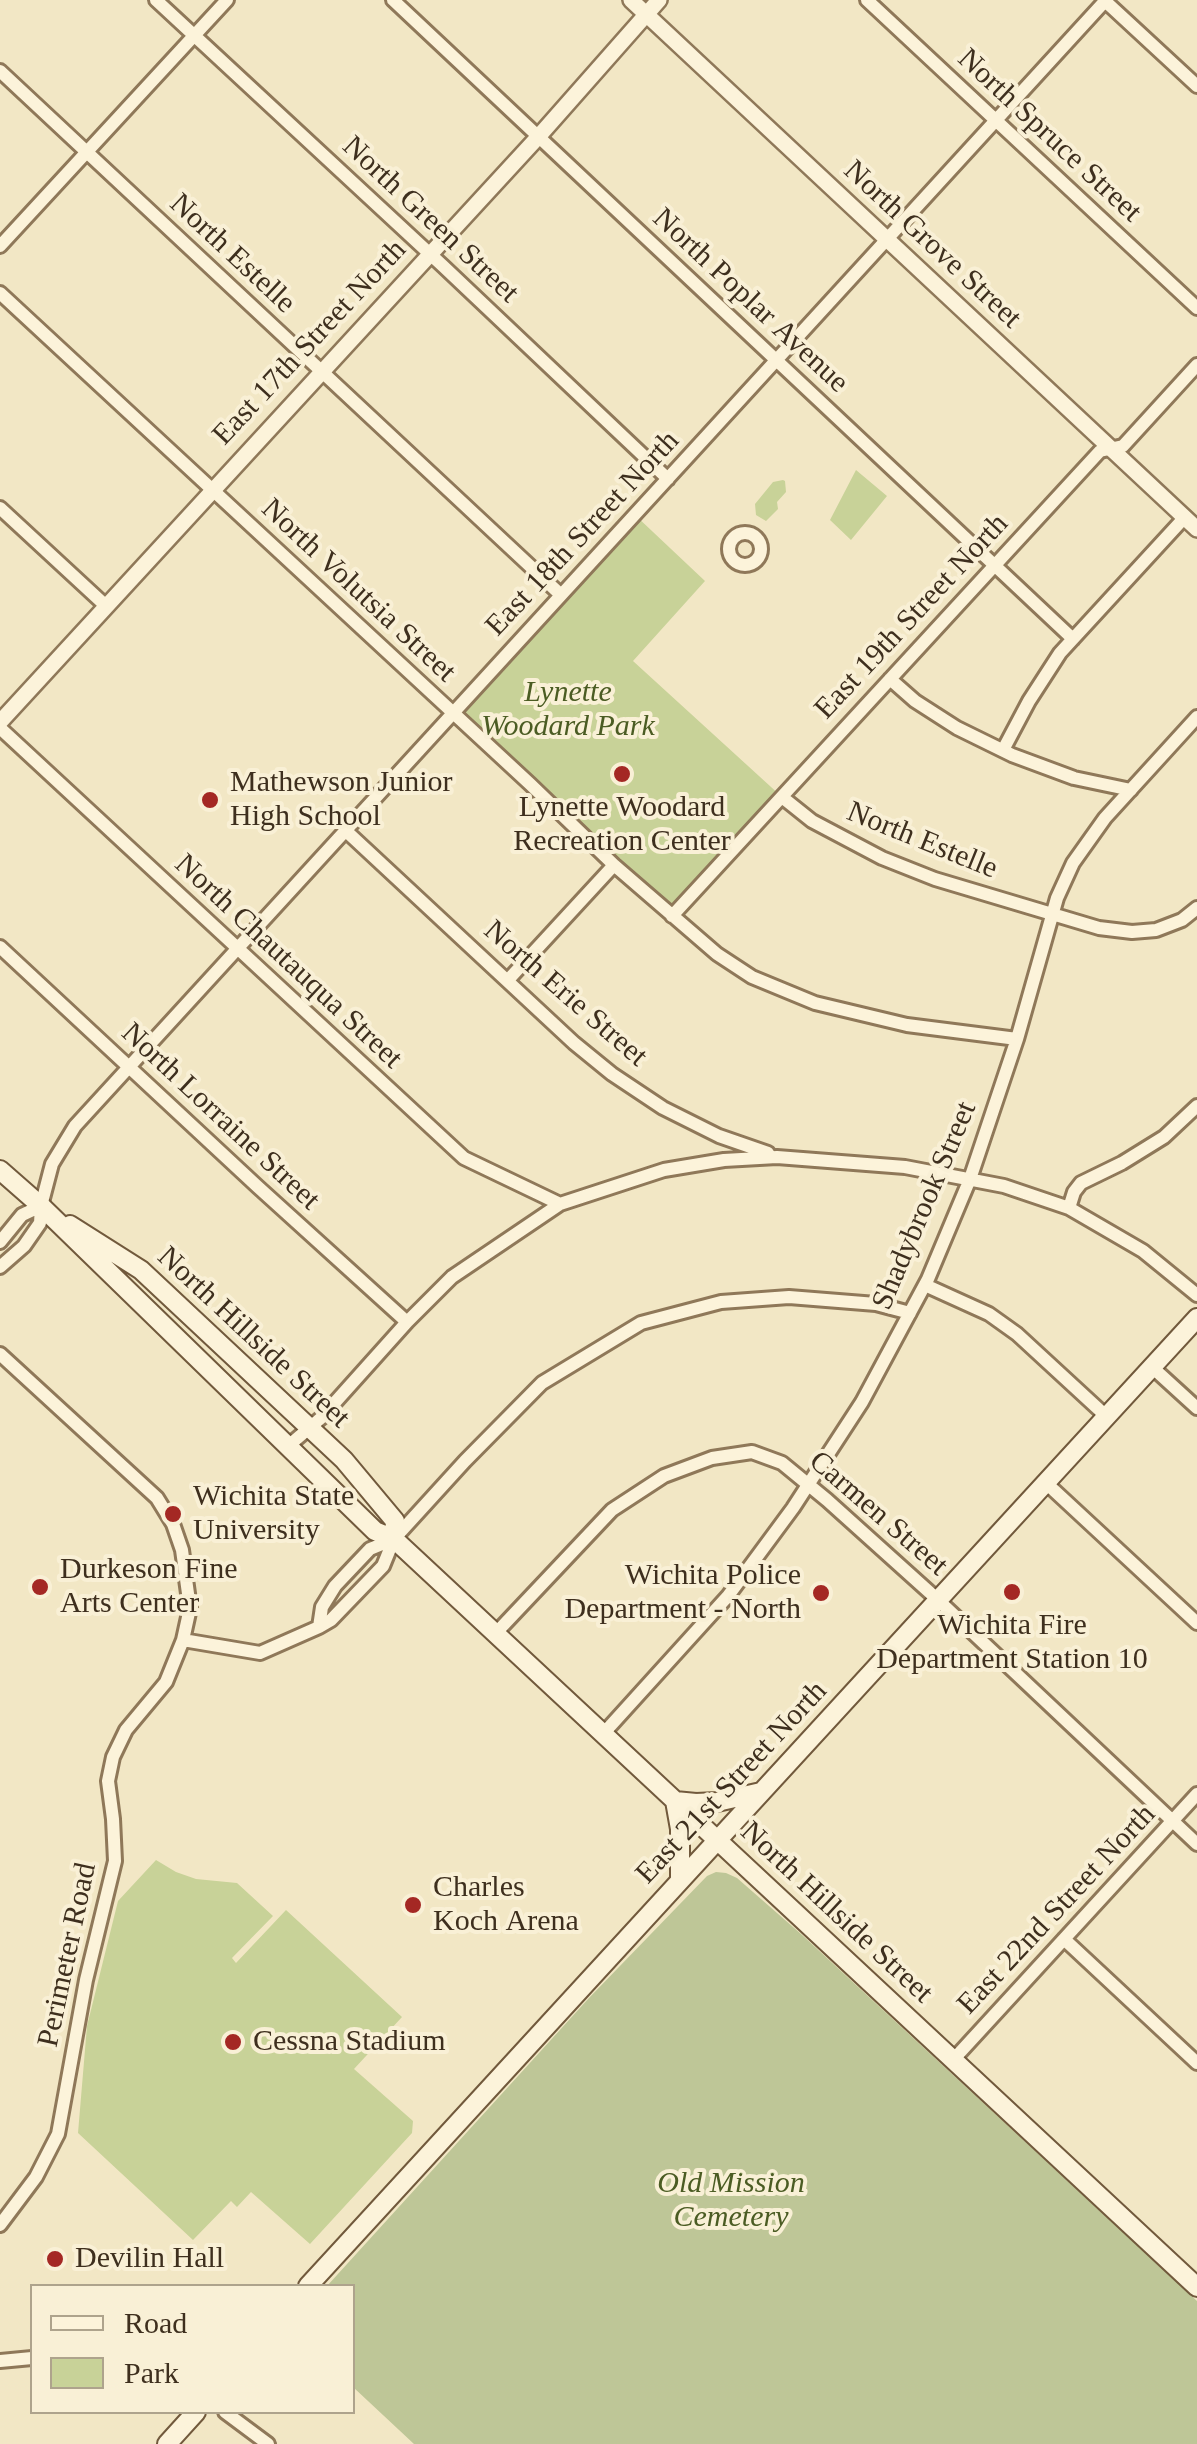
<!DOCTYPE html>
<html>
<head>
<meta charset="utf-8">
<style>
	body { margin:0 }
	#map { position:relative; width:1197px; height:2444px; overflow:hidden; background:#f2e7c5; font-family:Georgia,serif }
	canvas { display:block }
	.legend { position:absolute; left:30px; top:2284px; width:325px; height:130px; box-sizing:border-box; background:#f9f0d6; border:2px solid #aea38c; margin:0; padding:12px 18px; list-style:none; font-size:30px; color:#3e2f1e }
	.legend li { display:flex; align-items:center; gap:20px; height:50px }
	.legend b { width:50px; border:2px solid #aea38c }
</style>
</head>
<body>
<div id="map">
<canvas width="1197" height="2444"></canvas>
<ul class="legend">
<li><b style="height:12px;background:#fcf3da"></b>Road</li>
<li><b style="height:28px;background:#c8d298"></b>Park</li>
</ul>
</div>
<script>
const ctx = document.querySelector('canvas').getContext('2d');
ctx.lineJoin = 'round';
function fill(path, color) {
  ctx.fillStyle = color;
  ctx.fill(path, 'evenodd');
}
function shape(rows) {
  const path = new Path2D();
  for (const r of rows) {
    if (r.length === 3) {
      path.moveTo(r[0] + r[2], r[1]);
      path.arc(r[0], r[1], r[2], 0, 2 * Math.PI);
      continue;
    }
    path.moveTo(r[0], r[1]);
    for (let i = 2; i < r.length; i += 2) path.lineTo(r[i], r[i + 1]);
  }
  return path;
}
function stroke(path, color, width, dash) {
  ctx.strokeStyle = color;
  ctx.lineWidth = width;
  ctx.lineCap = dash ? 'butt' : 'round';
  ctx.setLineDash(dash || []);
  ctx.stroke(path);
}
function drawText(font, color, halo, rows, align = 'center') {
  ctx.font = font + ' Georgia,serif';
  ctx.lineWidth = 8;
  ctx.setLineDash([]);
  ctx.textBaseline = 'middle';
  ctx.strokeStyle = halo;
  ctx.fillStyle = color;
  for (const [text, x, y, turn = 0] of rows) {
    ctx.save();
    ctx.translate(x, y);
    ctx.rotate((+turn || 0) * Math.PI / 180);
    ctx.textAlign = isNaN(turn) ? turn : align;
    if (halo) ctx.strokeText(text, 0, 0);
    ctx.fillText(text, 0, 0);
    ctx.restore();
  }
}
fill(shape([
	[856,470,887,496,851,540,830,520],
	[783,480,785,481,786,492,777,502,778,509,766,521,756,515,755,504,773,482],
	[635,515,705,581,633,661,782,797,672,916,452,713],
	[156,1860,176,1872,196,1879,237,1883,273,1916,232,1958,236,1963,286,1910,402,2017,354,2069,413,2121,412,2133,310,2244,251,2192,237,2207,231,2201,193,2240,78,2133,87,2026,118,1901]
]), '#c8d298');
fill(shape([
	[716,1872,726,1873,737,1878,801,1934,1197,2301,1197,2444,414,2444,353,2387,352,2286,327,2286,589,1998,707,1876]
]), '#bec697');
const minor = shape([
	[156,0,443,266,668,479],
	[393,0,1073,639],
	[867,0,1197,308],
	[1104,0,1197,86],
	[0,71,561,595],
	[0,246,227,0],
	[0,293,530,784,614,865,717,954,752,977,815,1003,907,1025,1017,1039],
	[0,508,106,606],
	[745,549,16],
	[890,679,915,701,957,728,1012,755,1074,778,1131,790],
	[0,728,464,1158,560,1204],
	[1003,750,1029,701,1060,653,1185,517],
	[782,797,812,821,882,858,935,879,1099,928,1132,932,1156,930,1182,920,1197,908],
	[345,830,574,1043,612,1074,663,1108,719,1136,768,1153],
	[672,916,1100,451,1123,446,1197,365],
	[0,947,258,1187,407,1322],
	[508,980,614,865],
	[1069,1208,1074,1192,1081,1183,1122,1163,1164,1137,1197,1106],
	[0,1242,22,1215,41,1206],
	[0,1267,24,1246,40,1223,41,1206,52,1164,75,1126,1106,0],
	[925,1285,989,1314,1017,1334,1106,1416],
	[0,1354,157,1498,173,1524,182,1550,190,1608,183,1640,166,1682,126,1730,113,1757,108,1781,113,1819,115,1861,86,1980,58,2134,36,2177,0,2225],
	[1152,1367,1197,1408],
	[287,1447,321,1418,407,1322,452,1277,560,1204,664,1170,724,1160,777,1157,905,1167,1004,1186,1069,1208,1143,1251,1197,1295],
	[1045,1482,1197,1623],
	[394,1539,370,1549,335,1586,322,1607,319,1627,331,1620,383,1566,394,1539,465,1461,542,1383,641,1323,721,1302,789,1297,876,1304,910,1313],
	[495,1634,612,1510,664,1476,712,1458,752,1452,782,1463,827,1500,937,1599,1197,1844],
	[183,1640,260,1653,319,1627],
	[603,1734,728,1596,793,1508,862,1402,928,1279,970,1179,1017,1039,1057,898,1073,863,1105,818,1197,717],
	[1064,1939,1197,2063],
	[953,2060,1197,1794],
	[0,2361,32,2358],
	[225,2412,268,2444]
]);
const tertiary = shape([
	[631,0,1197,529],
	[0,722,539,136,659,0]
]);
const secondary = shape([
	[0,1170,41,1206,375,1531,394,1539,1197,2287],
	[70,1225,141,1270,344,1460,395,1521,394,1539],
	[680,1879,680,1829,675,1801,696,1803,717,1802,761,1792],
	[308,2286,1197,1318],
	[167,2444,196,2412]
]);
stroke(minor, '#8f7859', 18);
stroke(tertiary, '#8f7859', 20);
stroke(secondary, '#71593c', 22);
stroke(minor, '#fcf3da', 12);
stroke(tertiary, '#fcf3da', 15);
stroke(secondary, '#fcf3da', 18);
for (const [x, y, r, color] of [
	[622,774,10,"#a42824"],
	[210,800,10,"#a42824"],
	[173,1514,10,"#a42824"],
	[40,1587,10,"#a42824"],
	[1012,1592,10,"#a42824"],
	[821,1593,10,"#a42824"],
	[413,1905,10,"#a42824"],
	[233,2042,10,"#a42824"],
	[55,2259,10,"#a42824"]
]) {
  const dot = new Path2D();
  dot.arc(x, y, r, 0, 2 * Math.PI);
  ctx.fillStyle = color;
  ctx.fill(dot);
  stroke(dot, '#f9f0d6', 4);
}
drawText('30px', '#3e2f1e', '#f9f0d6', [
	["North Spruce Street",1049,136,43],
	["North Green Street",430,220,43],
	["North Grove Street",932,245,43],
	["North Estelle",232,254,43],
	["North Poplar Avenue",750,301,43],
	["East 17th Street North",310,343,-47],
	["East 18th Street North",583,534,-47],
	["North Volutsia Street",358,591,43],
	["East 19th Street North",912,617,-47],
	["North Estelle",922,841,22],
	["North Chautauqua Street",288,962,43],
	["North Erie Street",565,994,41],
	["North Lorraine Street",220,1117,43],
	["Shadybrook Street",925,1206,-67],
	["North Hillside Street",253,1338,43],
	["Carmen Street",878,1514,41],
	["East 21st Street North",732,1783,-47],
	["East 22nd Street North",1057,1910,-47],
	["North Hillside Street",836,1913,43],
	["Perimeter Road",68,1955,-78]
]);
drawText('italic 30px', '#4b5c23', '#f9f0d6', [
	["Lynette",568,693],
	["Woodard Park",568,727],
	["Old Mission",731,2184],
	["Cemetery",731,2218]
]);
drawText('30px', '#3e2f1e', '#f9f0d6', [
	["Mathewson Junior",230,783],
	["High School",230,817],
	["Lynette Woodard",622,808,"center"],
	["Recreation Center",622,842,"center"],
	["Wichita State",193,1497],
	["University",193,1531],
	["Durkeson Fine",60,1570],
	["Arts Center",60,1604],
	["Wichita Police",801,1576,"right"],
	["Department - North",801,1610,"right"],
	["Wichita Fire",1012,1626,"center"],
	["Department Station 10",1012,1660,"center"],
	["Charles",433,1888],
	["Koch Arena",433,1922],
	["Cessna Stadium",253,2042],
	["Devilin Hall",75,2259]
], 'left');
</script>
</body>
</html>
